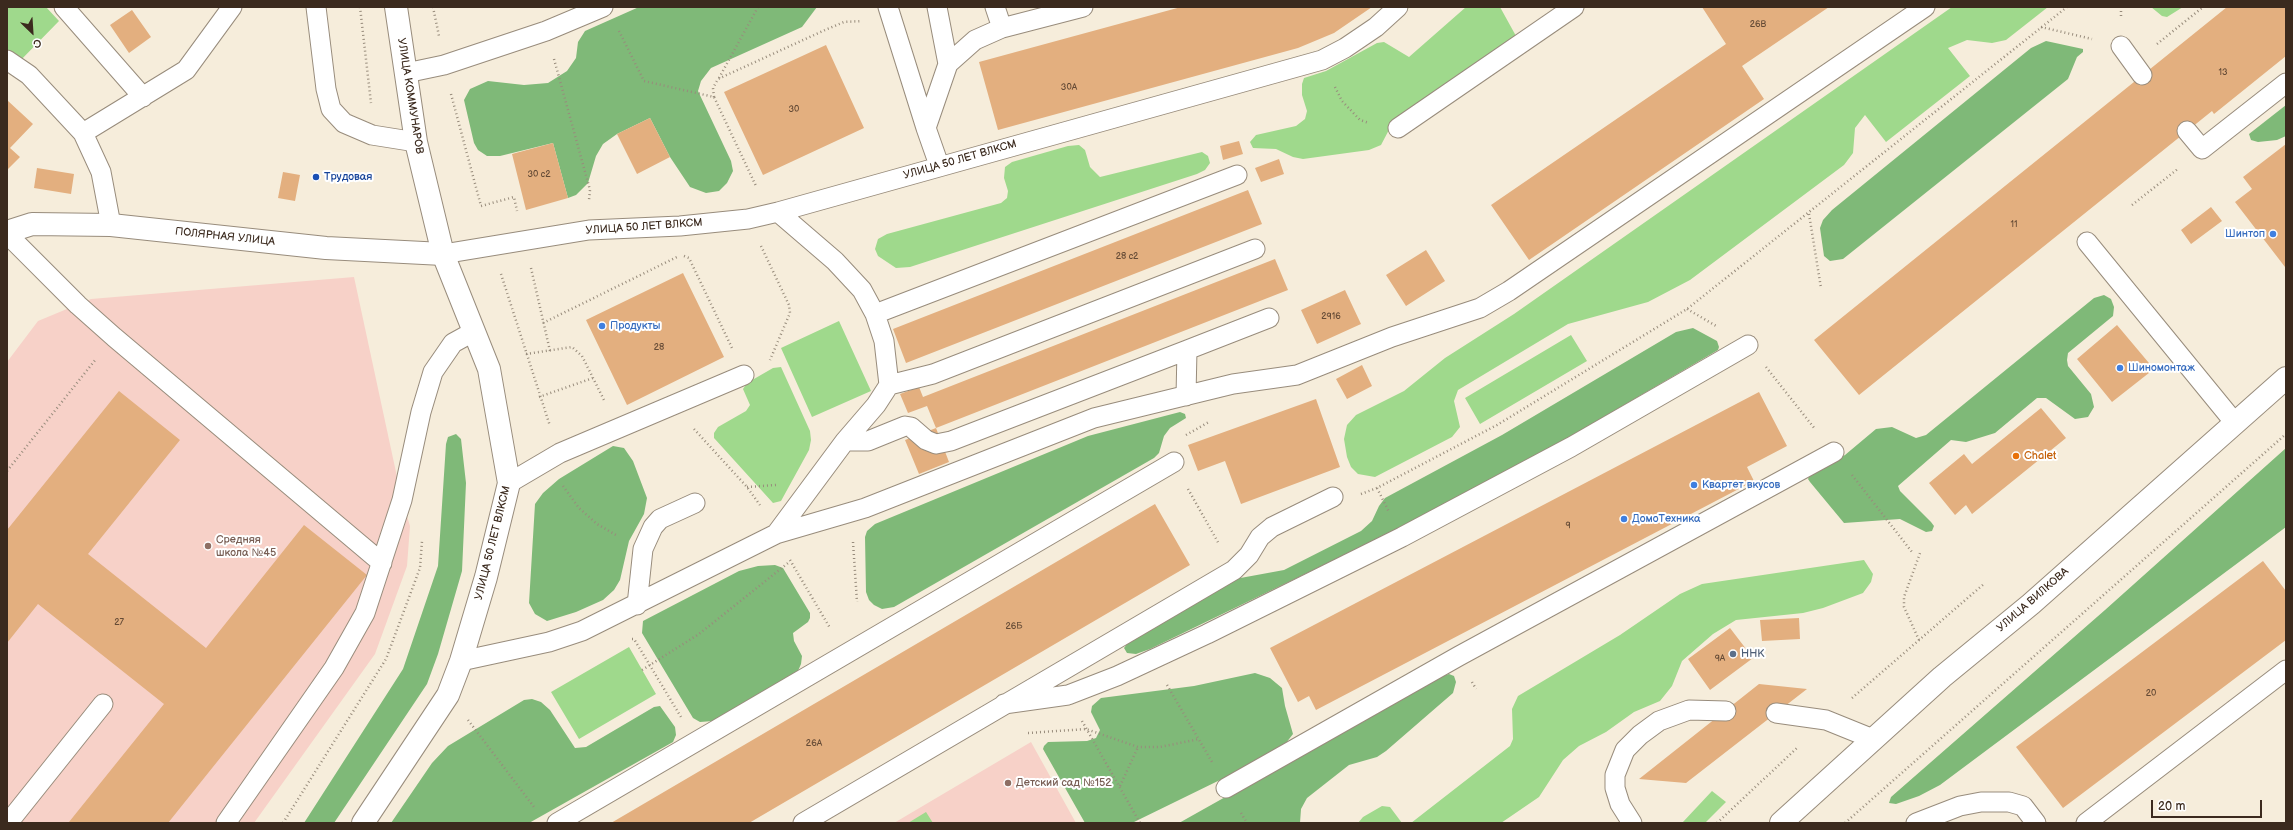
<!DOCTYPE html>
<html>
<head>
<meta charset="utf-8">
<style>
	body { margin:0 }
	#map { position:relative; width:2293px; height:830px; overflow:hidden; background:#f6eddb; font-family:"Balsamiq Sans",sans-serif }
	canvas { display:block }
	.frame { position:absolute; inset:0; border:8px solid #3b2a1e; pointer-events:none }
	.north { position:absolute; left:12px; top:12px; width:40px; height:40px; -webkit-text-stroke:3px #fff; paint-order:stroke; rotate:155deg; font-size:11px; font-weight:700; line-height:16px; text-align:center; color:#3b2a1e }
	.north::after { content:''; display:block; margin:auto; width:14px; height:18px; background:#3b2a1e; clip-path:polygon(50% 0,100% 100%,50% 72%,0 100%) }
	.scale { position:absolute; left:2151px; top:800px; width:111px; height:18px; box-sizing:border-box; border:2px solid #3b2a1e; border-top:0; padding-left:5px; font-size:12px; line-height:14px; white-space:nowrap; color:#3b2a1e; -webkit-text-stroke:3px #fff; paint-order:stroke }
</style>
</head>
<body>
<div id="map">
<canvas width="2293" height="830"></canvas>
<div class="frame"></div>
<div class="north">С</div>
<div class="scale">20 m</div>
</div>
<script>
const ctx = document.querySelector('canvas').getContext('2d');
ctx.lineJoin = 'round';
function fill(path, color) {
  ctx.fillStyle = color;
  ctx.fill(path, 'evenodd');
}
function shape(rows) {
  const path = new Path2D();
  for (const r of rows) {
    path.moveTo(r[0], r[1]);
    for (let i = 2; i < r.length; i += 2) path.lineTo(r[i], r[i + 1]);
  }
  return path;
}
function stroke(path, color, width, dash) {
  ctx.strokeStyle = color;
  ctx.lineWidth = width;
  ctx.lineCap = dash ? 'butt' : 'round';
  ctx.setLineDash(dash || []);
  ctx.stroke(path);
}
function drawText(font, color, halo, rows, align = 'center') {
  ctx.font = font + ' "Balsamiq Sans",sans-serif';
  ctx.lineWidth = 4;
  ctx.setLineDash([]);
  ctx.textBaseline = 'middle';
  ctx.strokeStyle = halo;
  ctx.fillStyle = color;
  for (const [text, x, y, turn = 0] of rows) {
    ctx.save();
    ctx.translate(x, y);
    ctx.rotate((+turn || 0) * Math.PI / 180);
    ctx.textAlign = isNaN(turn) ? turn : align;
    if (halo) ctx.strokeText(text, 0, 0);
    ctx.fillText(text, 0, 0);
    ctx.restore();
  }
}
fill(shape([
	[354,277,402,500,410,526,407,566,375,654,254,823,7,823,7,362,38,321,91,299],
	[1031,742,1076,823,894,823]
]), '#f7d1c8');
fill(shape([
	[7,7,46,7,59,21,17,64,7,54],
	[1466,7,1500,7,1516,36,1391,126,1381,145,1369,150,1303,159,1293,157,1276,149,1253,148,1250,142,1256,135,1296,126,1305,119,1307,111,1302,95,1302,84,1304,78,1326,71,1377,43,1384,42,1409,57],
	[1952,7,2048,7,2006,40,1992,43,1967,40,1948,48,1970,76,1886,142,1865,115,1855,128,1853,153,1844,165,1690,280,1648,302,1568,324,1458,390,1454,401,1460,427,1452,437,1375,477,1358,474,1351,467,1347,457,1344,439,1347,425,1356,415,1404,391,1445,358,1514,314],
	[2151,7,2183,7,2167,17,2162,16],
	[1079,145,1085,150,1090,167,1100,177,1202,152,1208,156,1210,163,1205,170,1197,174,910,267,896,268,878,256,875,249,878,239,887,234,1001,203,1007,198,1008,191,1004,178,1005,167,1012,162,1068,146],
	[839,321,871,391,812,417,781,348],
	[1571,335,1587,361,1480,424,1465,398],
	[781,367,810,431,811,440,809,450,781,501,773,503,714,438,714,433,718,427,746,411,750,405,743,389,747,383,773,368],
	[1864,560,1873,574,1871,582,1863,593,1823,608,1803,613,1736,620,1713,634,1682,661,1672,686,1660,701,1634,712,1606,732,1579,746,1563,760,1539,797,1501,823,1411,823,1510,746,1513,739,1512,709,1518,696,1620,635,1680,594,1702,584],
	[629,647,656,694,579,739,551,692],
	[1712,791,1726,802,1705,823,1682,823],
	[1382,806,1390,807,1402,823,1358,823,1363,817],
	[926,812,933,823,908,823]
]), '#9fd98c');
fill(shape([
	[639,7,817,7,802,27,711,68,701,81,698,91,731,161,733,171,727,183,719,191,706,193,690,187,670,157,650,118,617,134,603,144,596,156,588,183,576,195,568,198,553,143,500,156,487,156,478,150,474,143,464,100,470,89,488,81,524,85,548,83,567,71,576,58,578,42,585,31],
	[2046,41,2083,49,2083,52,2077,57,2068,79,1843,259,1830,261,1824,256,1820,228,1823,220,1832,210,2031,48],
	[2286,105,2286,136,2277,140,2258,142,2251,140,2249,134],
	[2104,295,2111,299,2114,307,2113,316,2068,353,2067,360,2068,366,2091,394,2094,407,2088,417,2075,419,2046,398,2037,398,1995,433,1966,442,1951,440,1898,486,1900,491,1931,522,1934,526,1932,531,1926,532,1900,519,1844,523,1810,482,1808,479,1810,475,1845,455,1876,429,1892,427,1916,438,1926,435,2094,298],
	[1693,328,1717,341,1719,347,1718,350,1566,439,1398,529,1150,649,1136,654,1127,653,1124,648,1127,644,1235,579,1284,570,1361,531,1372,521,1379,506,1385,498,1502,435,1676,332],
	[1180,412,1185,414,1186,418,1170,428,1164,436,1159,453,1154,458,894,607,882,609,874,605,869,600,866,592,865,537,867,531,875,524,1088,436],
	[456,434,461,439,466,483,462,571,438,654,427,684,334,823,304,823,403,669,438,566,446,444,448,437],
	[613,446,624,448,633,461,647,498,644,514,629,541,620,580,614,590,603,600,576,612,547,621,535,614,529,603,535,504,543,493,559,479],
	[2286,448,2286,527,1940,785,1919,796,1896,804,1889,803,1891,797,2105,610],
	[775,565,783,568,810,613,810,618,808,622,793,633,794,641,802,656,801,664,798,671,713,721,700,722,693,718,642,633,643,621,739,571,758,566],
	[1255,673,1270,678,1282,688,1285,706,1293,734,1286,743,1222,779,1132,823,1085,823,1043,749,1044,746,1048,742,1087,741,1096,738,1100,730,1091,712,1092,706,1101,698,1194,686],
	[1449,674,1454,676,1456,682,1453,693,1386,751,1377,757,1349,765,1307,798,1301,809,1300,823,1179,823,1439,677],
	[532,699,541,702,550,710,575,748,586,747,654,707,660,706,675,727,676,735,673,742,529,823,391,823,432,763,448,746,524,700]
]), '#7fb978');
fill(shape([
	[1181,7,1372,7,1334,33,1298,48,998,130,979,62],
	[1702,7,1829,7,1742,66,1764,99,1529,260,1491,205,1726,44],
	[2227,7,2286,7,2286,56,2214,114,2212,111,1859,395,1814,340],
	[132,10,151,37,129,53,110,25],
	[826,45,864,128,763,175,724,92],
	[7,100,33,124,10,148,20,157,7,170],
	[650,118,670,157,637,174,617,134],
	[1239,141,1243,154,1223,160,1220,146],
	[553,143,568,198,526,210,512,154],
	[2286,144,2286,266,2285,267,2235,202,2252,189,2243,177],
	[1279,159,1284,174,1261,182,1255,168],
	[37,168,74,174,71,194,34,188],
	[283,172,300,175,295,201,278,198],
	[1248,190,1262,224,906,363,893,329],
	[2211,207,2222,221,2191,244,2181,230],
	[1426,250,1445,281,1406,306,1386,275],
	[1275,259,1288,290,936,428,949,462,919,474,905,440,936,428,927,406,908,413,900,394,919,387,923,397],
	[683,273,724,357,627,405,586,320],
	[1345,290,1361,324,1317,344,1301,310],
	[2117,325,2154,369,2112,402,2077,359],
	[1362,365,1372,386,1347,399,1336,379],
	[119,391,180,440,88,554,206,648,304,525,367,575,168,823,69,822,164,704,38,604,7,643,7,530],
	[1759,392,1787,446,1747,467,1754,481,1316,710,1309,696,1298,702,1270,648],
	[1316,399,1340,467,1241,504,1225,461,1198,471,1188,445],
	[2041,408,2066,438,1972,514,1966,505,1955,515,1929,483,1964,454,1972,464],
	[1155,504,1190,565,749,823,611,823],
	[2263,561,2286,591,2286,640,2063,808,2016,747],
	[1799,618,1800,639,1762,641,1760,620],
	[1730,628,1753,658,1710,690,1688,659],
	[1759,684,1807,689,1686,783,1639,779]
]), '#e3af7f');
const lane = shape([
	[64,7,143,97],
	[316,7,326,89,331,109,344,123,372,135,416,142],
	[888,7,926,128],
	[937,7,948,64],
	[995,7,1002,28],
	[2121,46,2142,75],
	[7,60,29,75,83,133,101,172,111,225],
	[406,73,444,65,546,31,603,7],
	[1398,128,1574,7],
	[2187,131,2202,149,2286,83],
	[83,133,186,70,232,7],
	[939,165,926,128,948,64,975,40,1002,28,1083,7],
	[7,234,78,305,114,337,382,563],
	[2087,242,2235,423],
	[443,254,589,230,680,226,748,219,778,212,1322,60,1345,48,1376,27,1398,7],
	[875,314,1237,175],
	[889,385,933,374,1255,249],
	[1186,396,1187,350,1269,318],
	[845,441,868,441,905,426,911,427,926,440,936,444,951,441,1187,350],
	[509,483,560,453,744,375],
	[776,534,845,441,876,405,889,385,884,341,875,314,862,290,835,261,778,212],
	[637,605,643,549,653,527,660,519,695,503],
	[461,661,549,642,582,631,776,534,865,508,1094,418,1233,384,1297,375,1392,337,1480,308,1509,291,1925,7],
	[1004,704,1068,695,1117,676,1207,634,1402,537,1571,447,1748,345],
	[1776,713,1826,720,1873,739],
	[1226,788,1459,656,1834,452],
	[8,823,103,704],
	[226,823,334,668,365,613,402,500,421,412,433,372,453,343,473,332],
	[557,823,1174,462],
	[803,823,1234,570,1249,555,1260,537,1272,527,1333,497],
	[1632,823,1620,804,1615,788,1615,775,1625,750,1640,735,1659,721,1689,710,1726,711],
	[1916,823,1960,806,1981,802,2009,802,2023,806,2036,823],
	[2086,823,2286,670]
]);
const street = shape([
	[7,232,32,224,111,225,326,248,443,254]
]);
const secondary = shape([
	[363,823,448,695,461,661,486,577,509,483,489,369,443,254,416,142,396,7]
]);
const primary = shape([
	[1781,823,1942,677,2031,604,2286,378]
]);
stroke(lane, '#988c7c', 21);
stroke(street, '#988c7c', 24);
stroke(secondary, '#988c7c', 24);
stroke(primary, '#988c7c', 24);
stroke(shape([
	[360,7,371,103],
	[433,7,439,36],
	[2121,16,2121,7],
	[2041,27,2092,39],
	[619,31,644,81,714,97,756,186],
	[2157,44,2203,7],
	[554,59,590,190,589,200],
	[719,78,758,7],
	[1335,87,1342,101,1360,120,1369,123],
	[451,94,481,206,514,197,517,211],
	[714,97,713,88,718,79,825,30,844,22,862,21],
	[2132,205,2179,168],
	[1809,214,1821,288],
	[761,246,789,305,790,313,770,360],
	[684,256,689,258,732,348],
	[531,268,550,351],
	[501,274,550,426],
	[1687,309,1718,327],
	[543,323,677,257],
	[526,354,572,347,582,356,605,402],
	[1766,367,1815,429],
	[539,397,593,378],
	[694,429,747,487,760,505],
	[1186,435,1209,422],
	[7,471,96,359],
	[1852,475,1912,552],
	[563,486,579,508,597,524,616,535],
	[747,487,776,485],
	[1377,488,1389,512],
	[1188,489,1219,544],
	[1361,494,1377,488,1497,425,1687,309,2067,7],
	[853,542,857,602],
	[790,560,830,628],
	[632,639,634,639,681,717],
	[1919,640,1904,607,1904,597,1920,553],
	[642,670,699,634,788,563],
	[1472,682,1476,689],
	[1167,685,1212,762],
	[1852,698,1985,583],
	[468,720,534,807],
	[1082,721,1140,823],
	[1028,733,1086,729,1138,747,1160,747,1199,739],
	[1120,786,1138,747],
	[1241,813,1247,823],
	[283,823,386,659,420,568,422,541],
	[1717,823,1798,747],
	[1845,823,2286,434]
]), '#988c7c', 2.5, [1, 3]);
stroke(lane, '#fff', 19);
stroke(street, '#fff', 22);
stroke(secondary, '#fff', 22);
stroke(primary, '#fff', 22);
for (const [x, y, r, color] of [
	[316,177,4,"#1a4fb4"],
	[2273,234,4,"#3f7fe0"],
	[602,326,4,"#3f7fe0"],
	[2120,368,4,"#3f7fe0"],
	[2016,456,4,"#e8710a"],
	[1694,485,4,"#3f7fe0"],
	[1624,519,4,"#3f7fe0"],
	[208,546,4,"#8d6e63"],
	[1733,654,4,"#5c6f8a"],
	[1008,783,4,"#8d6e63"]
]) {
  const dot = new Path2D();
  dot.arc(x, y, r, 0, 2 * Math.PI);
  ctx.fillStyle = color;
  ctx.fill(dot);
  stroke(dot, '#fff', 1.5);
}
drawText('9px', '#654b36', null, [
	["26В",1758,25],
	["13",2223,73],
	["30А",1069,88],
	["30",794,110],
	["30 с2",539,175],
	["11",2014,225],
	["28 с2",1127,257],
	["2916",1331,317],
	["28",659,348],
	["9",1568,526],
	["27",119,623],
	["26Б",1014,627],
	["9А",1720,659],
	["20",2151,694],
	["26А",814,744]
]);
drawText('11px', '#3b2a1e', '#fff', [
	["УЛИЦА КОММУНАРОВ",410,96,81],
	["УЛИЦА 50 ЛЕТ ВЛКСМ",960,160,-16],
	["УЛИЦА 50 ЛЕТ ВЛКСМ",644,227,-4],
	["ПОЛЯРНАЯ УЛИЦА",225,237,6],
	["УЛИЦА 50 ЛЕТ ВЛКСМ",493,543,-76],
	["УЛИЦА ВИЛКОВА",2033,600,-41]
]);
drawText('11px', '#164399', '#fff', [
	["Трудовая",324,177]
], 'left');
drawText('11px', '#366cbe', '#fff', [
	["Шинтоп",2265,234,"right"],
	["Продукты",610,326],
	["Шиномонтаж",2128,368],
	["Квартет вкусов",1702,485],
	["ДомоТехника",1632,519]
], 'left');
drawText('11px', '#c56008', '#fff', [
	["Chalet",2024,456]
], 'left');
drawText('11px', '#785e54', '#fff', [
	["Средняя",216,540],
	["школа №45",216,553],
	["Детский сад №152",1016,783]
], 'left');
drawText('11px', '#4e5e75', '#fff', [
	["ННК",1741,654]
], 'left');
</script>
</body>
</html>
